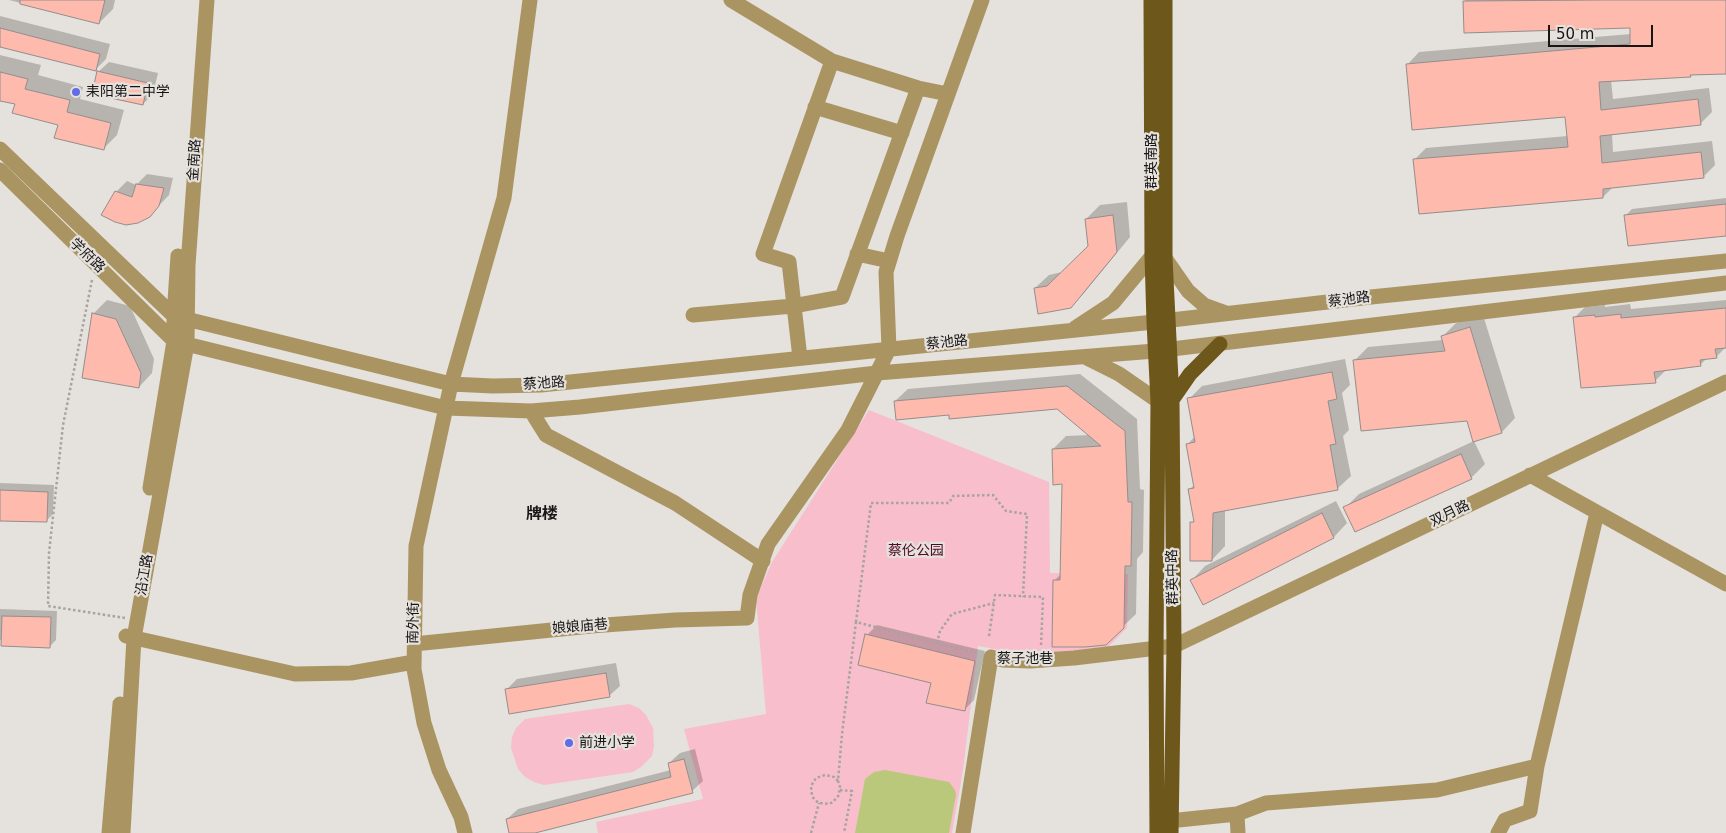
<!DOCTYPE html>
<html>
<head>
<meta charset="utf-8">
<style>
	body { margin:0 }
	#map { position:relative; width:1726px; height:833px; overflow:hidden; background:#e5e1dd; font-family:"DejaVu Sans",sans-serif }
	canvas { display:block }
	.scale { position:absolute; left:1548px; top:25px; width:105px; height:22px; box-sizing:border-box; border:2px solid #181615; border-top:0; padding-left:6px; font-size:15px; line-height:18px; white-space:nowrap; color:#181615; -webkit-text-stroke:4px #e5e1dd; paint-order:stroke }
</style>
</head>
<body>
<div id="map">
<canvas width="1726" height="833"></canvas>
<div class="scale">50 m</div>
</div>
<script>
const ctx = document.querySelector('canvas').getContext('2d');
ctx.lineJoin = 'round';
function fill(path, color) {
  ctx.fillStyle = color;
  ctx.fill(path, 'evenodd');
}
function shape(rows) {
  const path = new Path2D();
  for (const r of rows) {
    path.moveTo(r[0], r[1]);
    for (let i = 2; i < r.length; i += 2) path.lineTo(r[i], r[i + 1]);
  }
  return path;
}
function stroke(path, color, width, dash) {
  ctx.strokeStyle = color;
  ctx.lineWidth = width;
  ctx.lineCap = dash ? 'butt' : 'round';
  ctx.setLineDash(dash || []);
  ctx.stroke(path);
}
function drawText(font, color, halo, rows, align = 'center') {
  ctx.font = font + ' "DejaVu Sans","Noto Sans SC",sans-serif';
  ctx.lineWidth = 4.5;
  ctx.setLineDash([]);
  ctx.textBaseline = 'middle';
  ctx.strokeStyle = halo;
  ctx.fillStyle = color;
  for (const [text, x, y, turn = 0] of rows) {
    ctx.save();
    ctx.translate(x, y);
    ctx.rotate((+turn || 0) * Math.PI / 180);
    ctx.textAlign = isNaN(turn) ? turn : align;
    if (halo) ctx.strokeText(text, 0, 0);
    ctx.fillText(text, 0, 0);
    ctx.restore();
  }
}
fill(shape([
	[869,410,1049,482,1050,573,1128,574,1127,628,1104,651,1016,653,978,646,963,770,952,833,598,833,596,822,703,799,684,729,766,714,756,599,772,562],
	[629,704,639,708,646,715,653,728,654,746,652,756,641,767,633,772,544,785,534,782,525,777,518,769,511,748,512,737,516,728,525,719]
]), '#f8becc');
fill(shape([
	[885,770,949,782,955,790,956,795,949,833,855,833,865,779,874,772]
]), '#bac87b');
fill(shape([
	[9,0,115,0,113,9,99,23],
	[1465,0,1726,0,1726,73,1611,80,1613,99,1709,88,1712,112,1700,124,1612,134,1613,152,1712,141,1715,165,1703,177,1613,187,1603,197,1415,159,1426,148,1568,136,1566,115,1408,64,1419,52,1631,34,1631,26,1465,32],
	[0,16,110,44,106,59,95,70,0,46],
	[0,55,41,65,38,75,83,87,80,99,124,110,117,135,103,149,59,124,16,104,0,99],
	[109,62,158,73,153,94,143,104,98,72],
	[147,174,173,178,169,195,149,216,116,192,127,181,136,185],
	[1726,198,1726,235,1626,215,1632,209],
	[1127,202,1130,237,1084,293,1070,307,1035,288,1049,275,1062,272,1089,246,1086,219,1100,205],
	[107,300,130,306,154,359,152,373,139,387,83,377,94,313],
	[1726,300,1726,347,1716,357,1707,358,1701,364,1665,369,1665,371,1655,381,1575,317,1585,307,1605,305,1605,307,1630,304,1631,309],
	[1483,315,1515,418,1502,432,1474,440,1468,420,1354,361,1368,347,1443,340,1442,337,1456,323],
	[1345,359,1350,385,1342,393,1349,430,1343,436,1351,476,1337,489,1225,510,1225,546,1212,560,1192,523,1195,520,1189,490,1195,484,1188,444,1195,436,1189,399,1202,386],
	[1080,374,1137,419,1140,489,1144,490,1143,552,1137,559,1136,614,1106,643,1054,581,1062,573,1063,483,1053,449,1066,436,1090,435,1057,407,950,413,895,401,908,389],
	[1474,441,1485,464,1471,478,1345,508,1359,494],
	[0,483,54,485,53,514,46,521,0,519],
	[1336,501,1347,523,1334,537,1203,603,1192,580,1205,566],
	[0,609,57,611,56,640,50,646,0,640],
	[877,625,985,651,974,700,964,710,932,682,867,635],
	[616,663,620,686,609,696,507,689,517,679],
	[695,749,703,781,692,791,530,833,510,833,507,819,518,809,671,770,669,763,680,753]
]), '#0003');
const building = shape([
	[20,0,105,0,99,24,20,4,20,0],
	[1598,0,1726,0,1726,74,1690,75,1691,77,1599,82,1601,110,1698,99,1701,125,1600,136,1602,163,1701,152,1704,178,1603,189,1603,198,1419,214,1413,159,1568,147,1565,117,1412,130,1406,64,1630,44,1630,28,1464,33,1463,1,1598,0],
	[0,28,100,54,96,71,0,47,0,28],
	[97,71,148,83,143,105,92,94,97,71],
	[0,72,28,79,25,89,70,100,67,112,111,123,104,150,54,138,58,125,12,113,15,104,0,101,0,72],
	[136,184,164,188,159,206,150,217,138,223,126,225,115,222,101,215,115,191,132,197,136,184],
	[1726,204,1726,236,1628,246,1624,215,1726,204],
	[1113,215,1117,252,1071,308,1038,314,1034,288,1047,286,1088,246,1085,219,1113,215],
	[1726,308,1726,348,1715,349,1717,358,1700,360,1701,366,1654,372,1656,383,1581,388,1573,317,1595,315,1595,317,1621,314,1621,318,1726,308],
	[92,313,116,319,141,373,139,388,82,378,92,313],
	[1470,327,1502,433,1473,442,1467,421,1361,431,1353,360,1445,351,1441,336,1470,327],
	[1332,372,1337,399,1328,401,1336,444,1330,445,1338,490,1213,513,1212,561,1190,561,1190,522,1194,522,1188,489,1194,488,1186,444,1195,442,1187,398,1332,372],
	[1067,386,1125,431,1128,502,1132,502,1131,566,1125,566,1124,628,1106,645,1085,647,1052,647,1053,580,1060,580,1062,484,1053,485,1052,449,1101,446,1057,409,949,419,949,415,896,420,894,401,1067,386],
	[1461,454,1472,479,1355,532,1343,507,1461,454],
	[0,490,48,492,47,522,0,521,0,490],
	[1322,513,1334,538,1203,605,1190,580,1322,513],
	[2,616,51,617,50,648,1,646,2,616],
	[865,634,975,661,965,711,926,703,931,683,858,665,865,634],
	[606,673,610,697,509,714,505,689,606,673],
	[684,759,693,793,535,833,509,833,506,819,671,777,668,763,684,759]
]);
fill(building, '#febaad');
stroke(building, '#938d8c', 1);
stroke(shape([
	[92,280,63,425,49,553,48,606,125,618],
	[856,622,871,503,949,503,953,496,993,495,1006,511,1027,514,1023,597],
	[989,636,995,595,1043,597,1041,646],
	[937,643,940,631,952,614,994,603],
	[838,781,834,777,825,775,816,778,811,786,812,796,815,800,819,803,829,804,833,802,839,795,840,785,838,781,842,734,856,622,977,653],
	[840,790,852,791,844,833],
	[811,833,819,803]
]), '#a6a3a0', 2.5, [2.5, 2.5]);
stroke(shape([
	[731,0,832,61,918,88,948,94],
	[815,107,902,133],
	[0,149,174,316],
	[0,170,174,341],
	[857,254,889,261],
	[1165,258,1188,291,1204,305,1226,313],
	[693,315,793,306,842,297,918,88],
	[174,316,451,384,493,386,541,385,1154,322,1371,297,1726,261],
	[1075,328,1113,303,1152,256],
	[174,341,446,408,531,411,580,407,877,373,1155,351,1726,283],
	[800,358,789,262,763,254,832,61],
	[1087,358,1119,374,1158,401],
	[531,411,546,435,675,503,763,561],
	[1530,475,1726,584],
	[150,488,174,341,174,316,178,256],
	[126,636,295,674,351,673,414,662],
	[414,644,591,626,675,620,747,618,750,595,768,544,848,430,889,349,886,272,897,236,982,0],
	[1237,814,1238,833],
	[1159,822,1237,814,1266,803,1437,790,1537,766],
	[109,833,120,704],
	[123,833,134,638,187,344,188,265,207,0],
	[465,833,461,817,439,770,424,723,414,669,416,546,451,384,504,198,530,0],
	[963,833,991,657,1003,660,1030,661,1074,658,1174,646,1726,382],
	[1498,833,1505,820,1530,811,1537,766,1597,513]
]), '#aa9562', 15);
stroke(shape([
	[1151,0,1152,256,1154,322,1158,401,1156,649,1157,833],
	[1165,0,1165,258,1172,400,1174,646,1171,833],
	[1172,400,1190,374,1220,344]
]), '#6d571a', 15);
for (const [x, y, r, color] of [
	[76,92,5,"#646ce5"],
	[569,743,5,"#646ce5"]
]) {
  const dot = new Path2D();
  dot.arc(x, y, r, 0, 2 * Math.PI);
  ctx.fillStyle = color;
  ctx.fill(dot);
  stroke(dot, '#e5e1dd', 2);
}
drawText('14px', '#181615', '#e5e1dd', [
	["耒阳第二中学",86,92],
	["前进小学",579,743]
], 'left');
drawText('14px', '#181615', '#e5e1dd', [
	["金南路",195,160,-86],
	["群英南路",1152,161,-90],
	["学府路",87,256,44],
	["蔡池路",1349,300,-7],
	["蔡池路",947,343,-6],
	["蔡池路",544,384,-4],
	["双月路",1450,514,-26],
	["沿江路",145,575,-80],
	["群英中路",1173,577,-91],
	["南外街",414,623,-89],
	["娘娘庙巷",580,627,-5],
	["蔡子池巷",1025,659]
]);
drawText('14px', '#520a27', '#e5e1dd', [
	["蔡伦公园",916,551]
]);
drawText('bold 16px', '#181615', '#e5e1dd', [
	["牌楼",542,515]
]);
</script>
</body>
</html>
